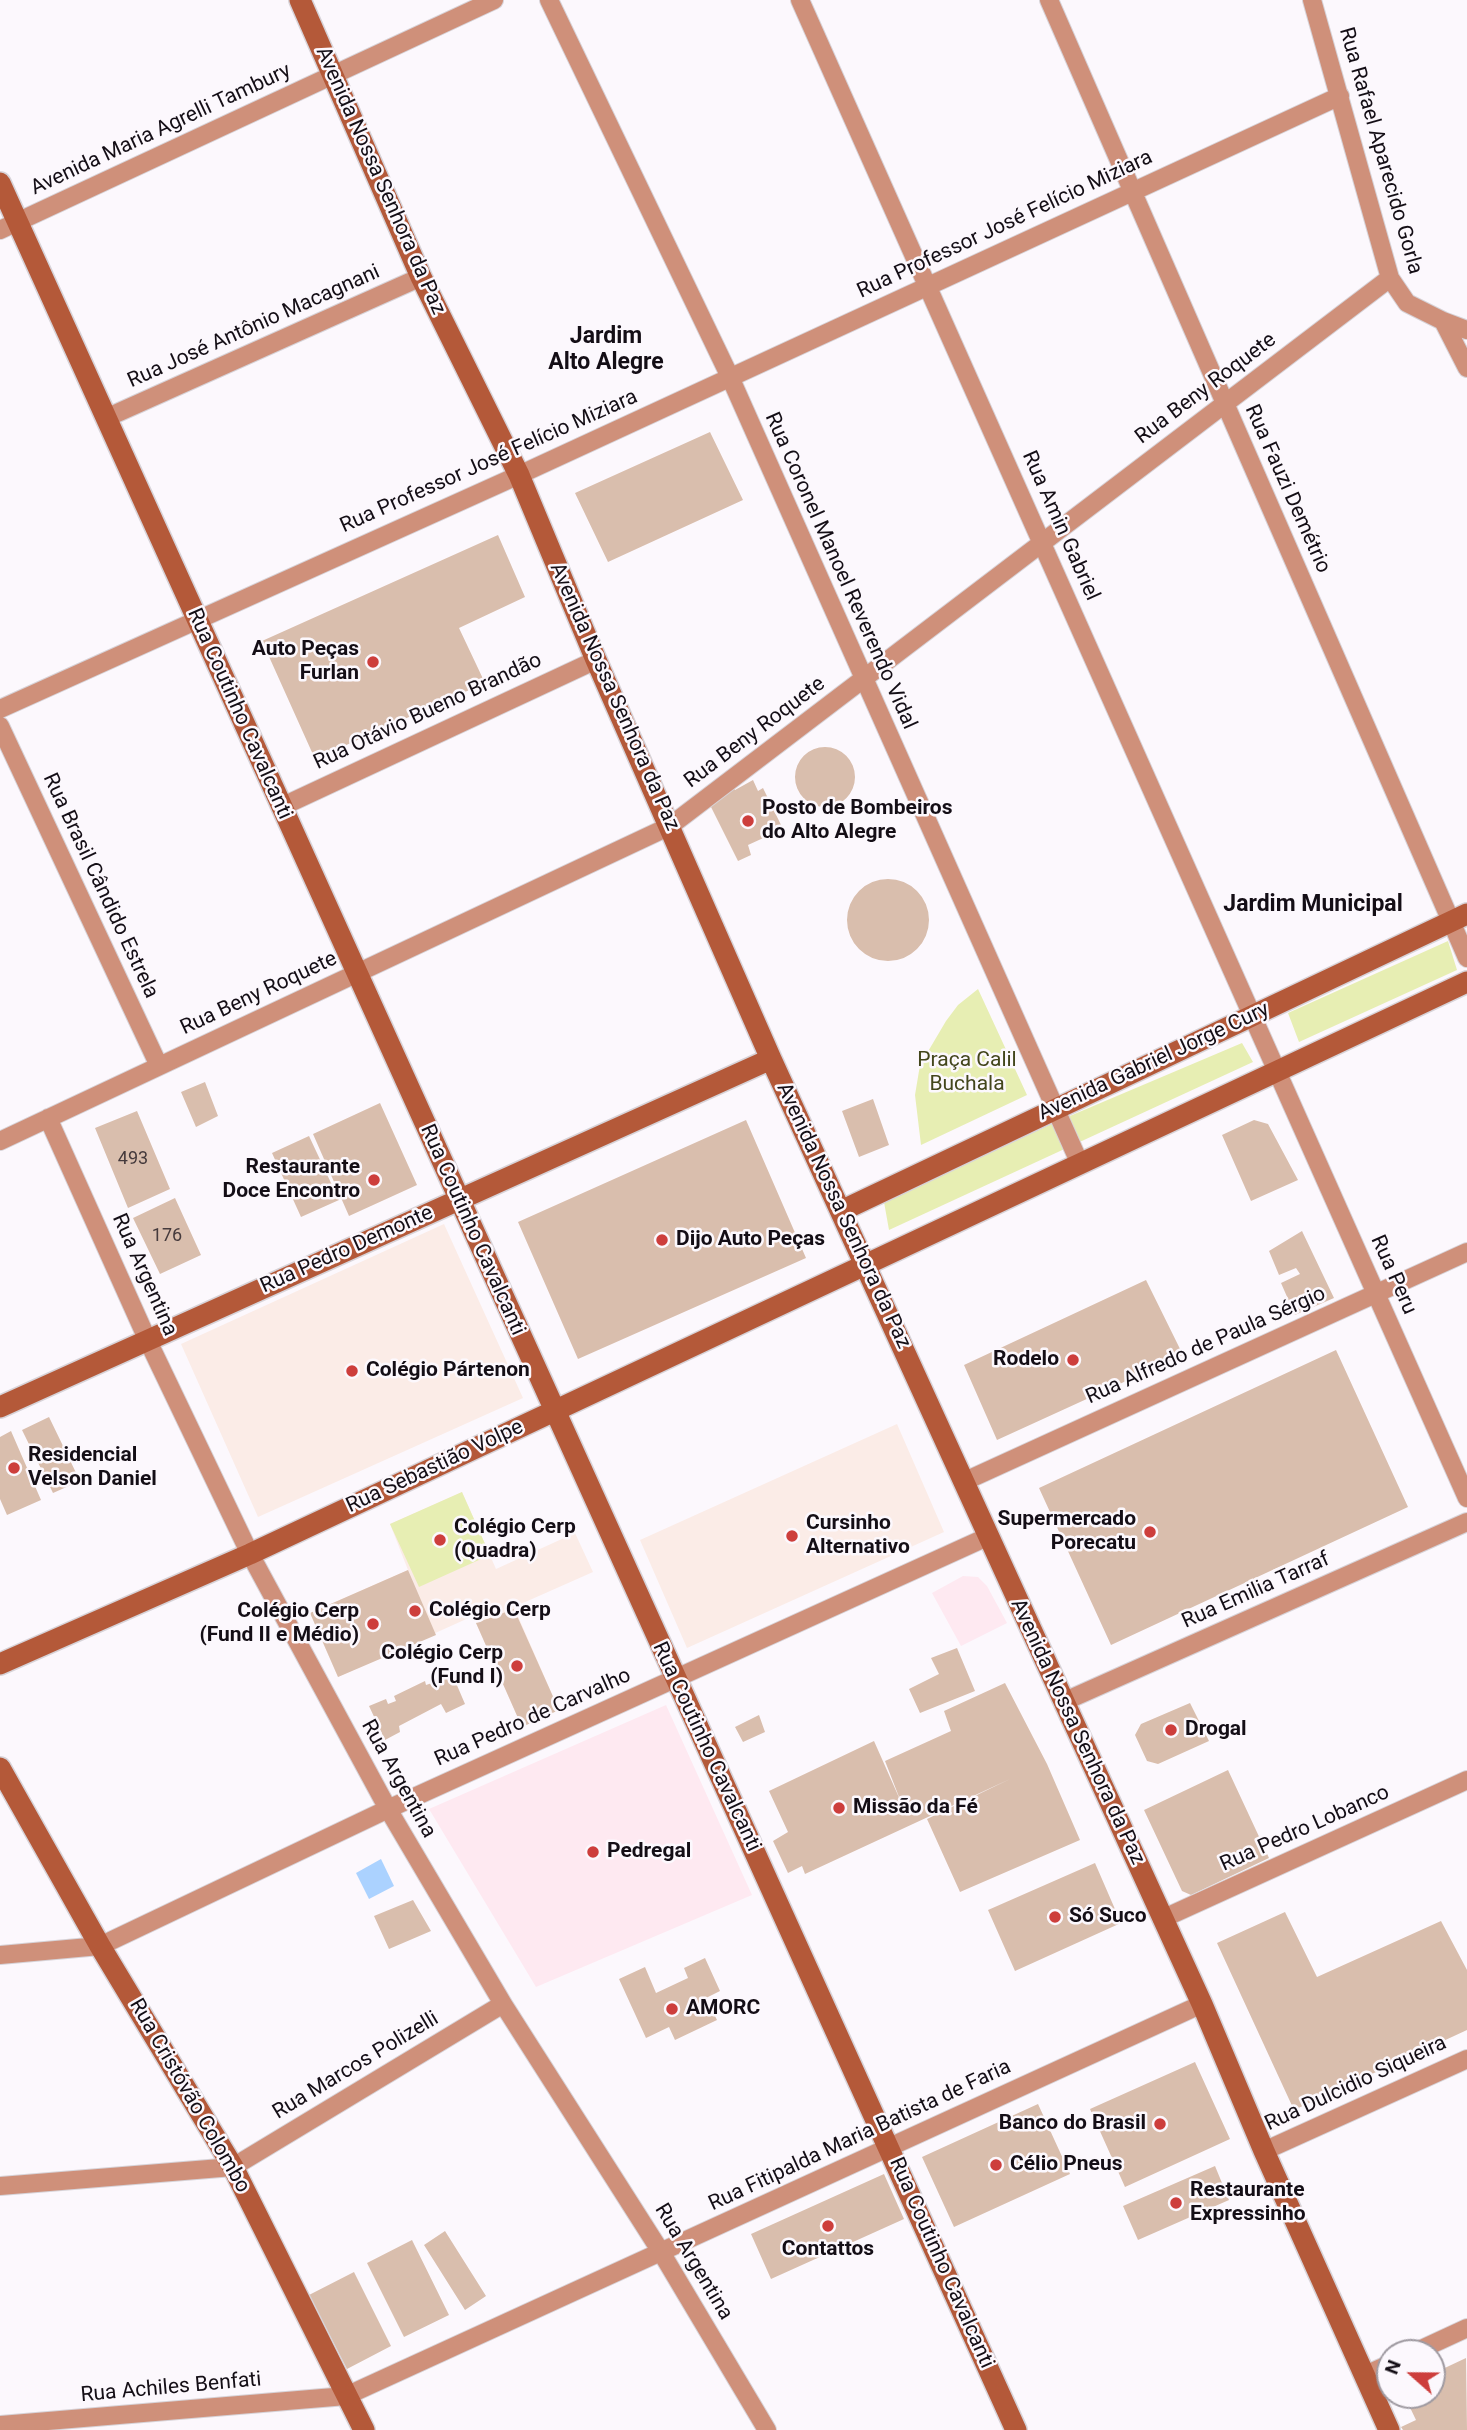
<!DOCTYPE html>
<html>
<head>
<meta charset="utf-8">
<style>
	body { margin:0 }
	#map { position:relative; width:1467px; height:2430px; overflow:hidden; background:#fcf8fd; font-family:Roboto,sans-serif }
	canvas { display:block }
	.north { position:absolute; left:1376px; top:2339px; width:70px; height:70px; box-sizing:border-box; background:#fcf8fd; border:2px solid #9f9aa1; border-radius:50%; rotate:291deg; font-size:19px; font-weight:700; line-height:28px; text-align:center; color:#140e16 }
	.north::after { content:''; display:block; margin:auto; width:24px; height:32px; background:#cd3e3c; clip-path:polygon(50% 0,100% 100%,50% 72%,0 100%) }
</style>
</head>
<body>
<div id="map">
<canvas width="1467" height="2430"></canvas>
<div class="north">N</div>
</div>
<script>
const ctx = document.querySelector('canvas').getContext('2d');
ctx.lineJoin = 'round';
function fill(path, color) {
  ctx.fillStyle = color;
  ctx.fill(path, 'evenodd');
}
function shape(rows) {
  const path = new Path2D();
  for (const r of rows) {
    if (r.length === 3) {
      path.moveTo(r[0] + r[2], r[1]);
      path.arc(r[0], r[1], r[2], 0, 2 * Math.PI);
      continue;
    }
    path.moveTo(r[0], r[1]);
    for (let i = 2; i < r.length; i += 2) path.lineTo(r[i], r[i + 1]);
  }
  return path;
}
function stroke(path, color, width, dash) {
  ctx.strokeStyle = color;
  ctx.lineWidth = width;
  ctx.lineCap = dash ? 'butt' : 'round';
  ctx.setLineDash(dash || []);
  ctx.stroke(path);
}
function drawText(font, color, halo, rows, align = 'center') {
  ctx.font = font + ' Roboto,sans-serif';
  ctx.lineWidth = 5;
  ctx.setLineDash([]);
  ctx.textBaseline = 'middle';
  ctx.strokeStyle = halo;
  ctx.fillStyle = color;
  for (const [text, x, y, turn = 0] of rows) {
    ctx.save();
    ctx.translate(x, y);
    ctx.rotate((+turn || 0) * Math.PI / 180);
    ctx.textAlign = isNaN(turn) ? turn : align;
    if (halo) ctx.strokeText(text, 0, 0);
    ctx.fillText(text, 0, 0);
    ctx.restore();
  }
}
fill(shape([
	[963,1576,978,1577,987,1586,1007,1623,961,1646,932,1593],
	[666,1705,752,1895,536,1987,429,1809]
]), '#fee9f1');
fill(shape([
	[444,1224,523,1398,258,1517,181,1344],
	[897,1424,944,1532,687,1648,640,1540],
	[462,1492,496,1569,575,1533,593,1572,514,1607,559,1710,522,1727,473,1616,338,1677,310,1613,408,1570,390,1524]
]), '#fbece7');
fill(shape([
	[1448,941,1457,970,1299,1042,1288,1013],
	[978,989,1027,1095,921,1145,915,1095,920,1065,946,1021,958,1005],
	[1242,1043,1253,1062,889,1230,884,1202,1058,1121],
	[462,1492,490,1555,419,1587,390,1524]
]), '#e7eeb3');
fill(shape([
	[381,1859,394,1886,369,1899,356,1873]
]), '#abd2ff');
fill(shape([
	[710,432,743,500,608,562,575,493],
	[498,535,525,597,459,628,485,683,315,759,262,641],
	[825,777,30],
	[753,780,758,791,763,788,783,829,748,845,751,855,738,861,710,805,733,787,735,790],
	[888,920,41],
	[205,1082,218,1116,196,1127,181,1092],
	[873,1099,889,1145,859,1157,842,1111],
	[380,1103,417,1185,349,1216,313,1134],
	[137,1111,170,1189,128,1208,95,1128],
	[746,1120,806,1258,578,1359,518,1222],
	[1254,1120,1268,1124,1298,1180,1251,1201,1222,1135],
	[309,1136,339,1200,301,1217,272,1153],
	[175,1198,201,1255,160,1274,133,1218],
	[1302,1231,1334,1298,1295,1315,1281,1283,1300,1274,1296,1268,1279,1275,1269,1251],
	[1146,1280,1183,1355,997,1440,964,1365],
	[1336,1350,1408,1507,1111,1645,1039,1488],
	[49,1417,80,1481,53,1493,22,1430],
	[11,1431,41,1500,7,1515,0,1499,0,1437],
	[408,1570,436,1635,338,1677,310,1613],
	[514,1609,559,1710,522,1727,476,1623],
	[957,1648,975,1691,920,1713,909,1689,939,1674,931,1658],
	[450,1669,465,1704,446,1713,441,1704,399,1726,400,1732,385,1740,369,1706,386,1699,388,1704,396,1701,394,1696,425,1681,426,1685,432,1683,434,1686,444,1680,441,1674],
	[1005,1683,1047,1764,1080,1840,960,1892,927,1819,1010,1779,805,1874,802,1866,788,1873,773,1841,788,1832,769,1791,874,1741,901,1802,885,1761,951,1731,944,1711],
	[1190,1703,1209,1741,1158,1764,1147,1761,1135,1735,1141,1724],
	[759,1715,765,1732,743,1742,735,1727],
	[1228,1770,1269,1858,1191,1895,1182,1891,1144,1810],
	[1095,1863,1121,1923,1015,1971,988,1910],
	[413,1900,431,1931,389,1949,374,1916],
	[1285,1912,1317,1977,1441,1921,1467,1970,1467,2030,1294,2110,1217,1943],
	[705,1958,720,1991,706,1998,717,2020,675,2040,669,2027,646,2038,619,1979,645,1967,656,1993,688,1978,684,1968],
	[1195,2062,1230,2139,1125,2187,1090,2109],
	[1038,2104,1070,2174,954,2227,922,2157],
	[1215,2166,1229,2200,1138,2240,1123,2206],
	[884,2174,904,2219,771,2279,751,2234],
	[445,2231,486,2296,465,2310,424,2245],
	[412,2240,449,2315,404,2337,367,2263],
	[354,2272,391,2346,347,2369,309,2295],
	[1466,2358,1467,2430,1403,2430,1401,2427,1416,2420,1404,2395,1432,2395,1432,2374]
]), '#d9bead');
const street = shape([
	[549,0,730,377,1080,1164],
	[800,0,1467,1498],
	[1049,0,1467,958],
	[1312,0,1390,278,1407,303,1443,321,1467,368],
	[0,230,494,0],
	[1443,321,1467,330],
	[106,418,421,277],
	[0,709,519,475,1340,96],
	[0,726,159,1066],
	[281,807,596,660],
	[48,1118,148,1341,250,1554,388,1809,503,2004,661,2252,767,2430],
	[0,1141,670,826,1390,278],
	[963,1482,1467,1252],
	[1063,1702,1467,1522],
	[1162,1919,1467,1780],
	[0,1955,100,1946,388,1809,987,1537],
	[1264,2151,1467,2059],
	[0,2186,233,2167,503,2004],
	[1413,2353,1467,2328],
	[1365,2375,1390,2364],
	[0,2425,346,2396,1202,2004]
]);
const secondary = shape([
	[300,0,421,277,519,475,596,660,771,1059,1202,2004,1264,2151,1389,2430],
	[0,183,1016,2430],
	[841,1211,1467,914],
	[0,1407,771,1059],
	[0,1664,250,1554,1467,982],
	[0,1768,100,1946,233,2167,364,2430]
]);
stroke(street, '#d7d3d8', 20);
stroke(secondary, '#d7d3d8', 24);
stroke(street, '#cf907a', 18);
stroke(secondary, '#b45939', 21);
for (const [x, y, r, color] of [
	[373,662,7,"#cd3e3c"],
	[748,821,7,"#cd3e3c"],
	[374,1180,7,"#cd3e3c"],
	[662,1240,7,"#cd3e3c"],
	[1073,1360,7,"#cd3e3c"],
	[352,1371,7,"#cd3e3c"],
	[14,1468,7,"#cd3e3c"],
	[1150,1532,7,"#cd3e3c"],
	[792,1536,7,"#cd3e3c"],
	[440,1540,7,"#cd3e3c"],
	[415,1611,7,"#cd3e3c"],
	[373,1624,7,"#cd3e3c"],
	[517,1666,7,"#cd3e3c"],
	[1171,1730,7,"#cd3e3c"],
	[839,1808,7,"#cd3e3c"],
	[593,1852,7,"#cd3e3c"],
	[1055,1917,7,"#cd3e3c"],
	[672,2009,7,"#cd3e3c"],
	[1160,2124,7,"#cd3e3c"],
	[996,2165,7,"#cd3e3c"],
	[1176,2203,7,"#cd3e3c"],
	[828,2226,7,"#cd3e3c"]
]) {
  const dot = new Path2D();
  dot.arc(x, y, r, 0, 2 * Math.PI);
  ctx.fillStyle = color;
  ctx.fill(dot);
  stroke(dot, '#fcf8fd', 2.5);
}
drawText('18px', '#453a3c', null, [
	["493",133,1159],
	["176",167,1236]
]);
drawText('21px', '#140e16', '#fcf8fd', [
	["Avenida Maria Agrelli Tambury",161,130,-25],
	["Rua Rafael Aparecido Gorla",1380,151,74],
	["Avenida Nossa Senhora da Paz",380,181,66],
	["Rua Professor José Felício Miziara",1005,225,-25],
	["Rua José Antônio Macagnani",254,327,-24],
	["Rua Beny Roquete",1206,389,-37],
	["Rua Professor José Felício Miziara",489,462,-24],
	["Rua Fauzi Demétrio",1287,489,66],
	["Rua Amin Gabriel",1060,526,66],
	["Rua Coronel Manoel Reverendo Vidal",840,571,66],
	["Avenida Nossa Senhora da Paz",614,697,66],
	["Rua Otávio Bueno Brandão",428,712,-25],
	["Rua Coutinho Cavalcanti",239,714,66],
	["Rua Beny Roquete",755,733,-37],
	["Rua Brasil Cândido Estrela",100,886,65],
	["Rua Beny Roquete",259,994,-25],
	["Avenida Gabriel Jorge Cury",1154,1062,-25],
	["Avenida Nossa Senhora da Paz",843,1216,65],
	["Rua Coutinho Cavalcanti",472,1230,66],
	["Rua Pedro Demonte",347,1250,-24],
	["Rua Argentina",144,1275,66],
	["Rua Peru",1393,1275,66],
	["Rua Alfredo de Paula Sérgio",1206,1346,-24],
	["Rua Sebastião Volpe",435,1467,-25],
	["Rua Emilia Tarraf",1256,1591,-24],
	["Rua Pedro de Carvalho",533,1718,-24],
	["Avenida Nossa Senhora da Paz",1077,1732,65],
	["Rua Coutinho Cavalcanti",706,1747,65],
	["Rua Argentina",398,1779,61],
	["Rua Pedro Lobanco",1305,1829,-24],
	["Rua Marcos Polizelli",356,2066,-31],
	["Rua Dulcidio Siqueira",1356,2084,-25],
	["Rua Cristóvão Colombo",189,2096,60],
	["Rua Fitipalda Maria Batista de Faria",860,2136,-25],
	["Rua Argentina",693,2262,59],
	["Rua Coutinho Cavalcanti",941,2263,66],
	["Rua Achiles Benfati",171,2388,-5]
]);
drawText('bold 21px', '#140e16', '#fcf8fd', [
	["Auto Peças",359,650,"right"],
	["Furlan",359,674,"right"],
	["Posto de Bombeiros",762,809],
	["do Alto Alegre",762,833],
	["Restaurante",360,1168,"right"],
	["Doce Encontro",360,1192,"right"],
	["Dijo Auto Peças",676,1240],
	["Rodelo",1059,1360,"right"],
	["Colégio Pártenon",366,1371],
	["Residencial",28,1456],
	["Velson Daniel",28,1480],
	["Supermercado",1136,1520,"right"],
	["Porecatu",1136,1544,"right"],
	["Cursinho",806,1524],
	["Alternativo",806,1548],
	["Colégio Cerp",454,1528],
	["(Quadra)",454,1552],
	["Colégio Cerp",429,1611],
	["Colégio Cerp",359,1612,"right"],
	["(Fund II e Médio)",359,1636,"right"],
	["Colégio Cerp",503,1654,"right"],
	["(Fund I)",503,1678,"right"],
	["Drogal",1185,1730],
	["Missão da Fé",853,1808],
	["Pedregal",607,1852],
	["Só Suco",1069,1917],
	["AMORC",686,2009],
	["Banco do Brasil",1146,2124,"right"],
	["Célio Pneus",1010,2165],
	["Restaurante",1190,2191],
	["Expressinho",1190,2215],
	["Contattos",828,2250,"center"]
], 'left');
drawText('21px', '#43461c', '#fcf8fd', [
	["Praça Calil",967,1061],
	["Buchala",967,1085]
]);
drawText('bold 23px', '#140e16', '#fcf8fd', [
	["Jardim",606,337],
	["Alto Alegre",606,363],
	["Jardim Municipal",1313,905]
]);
</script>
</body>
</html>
